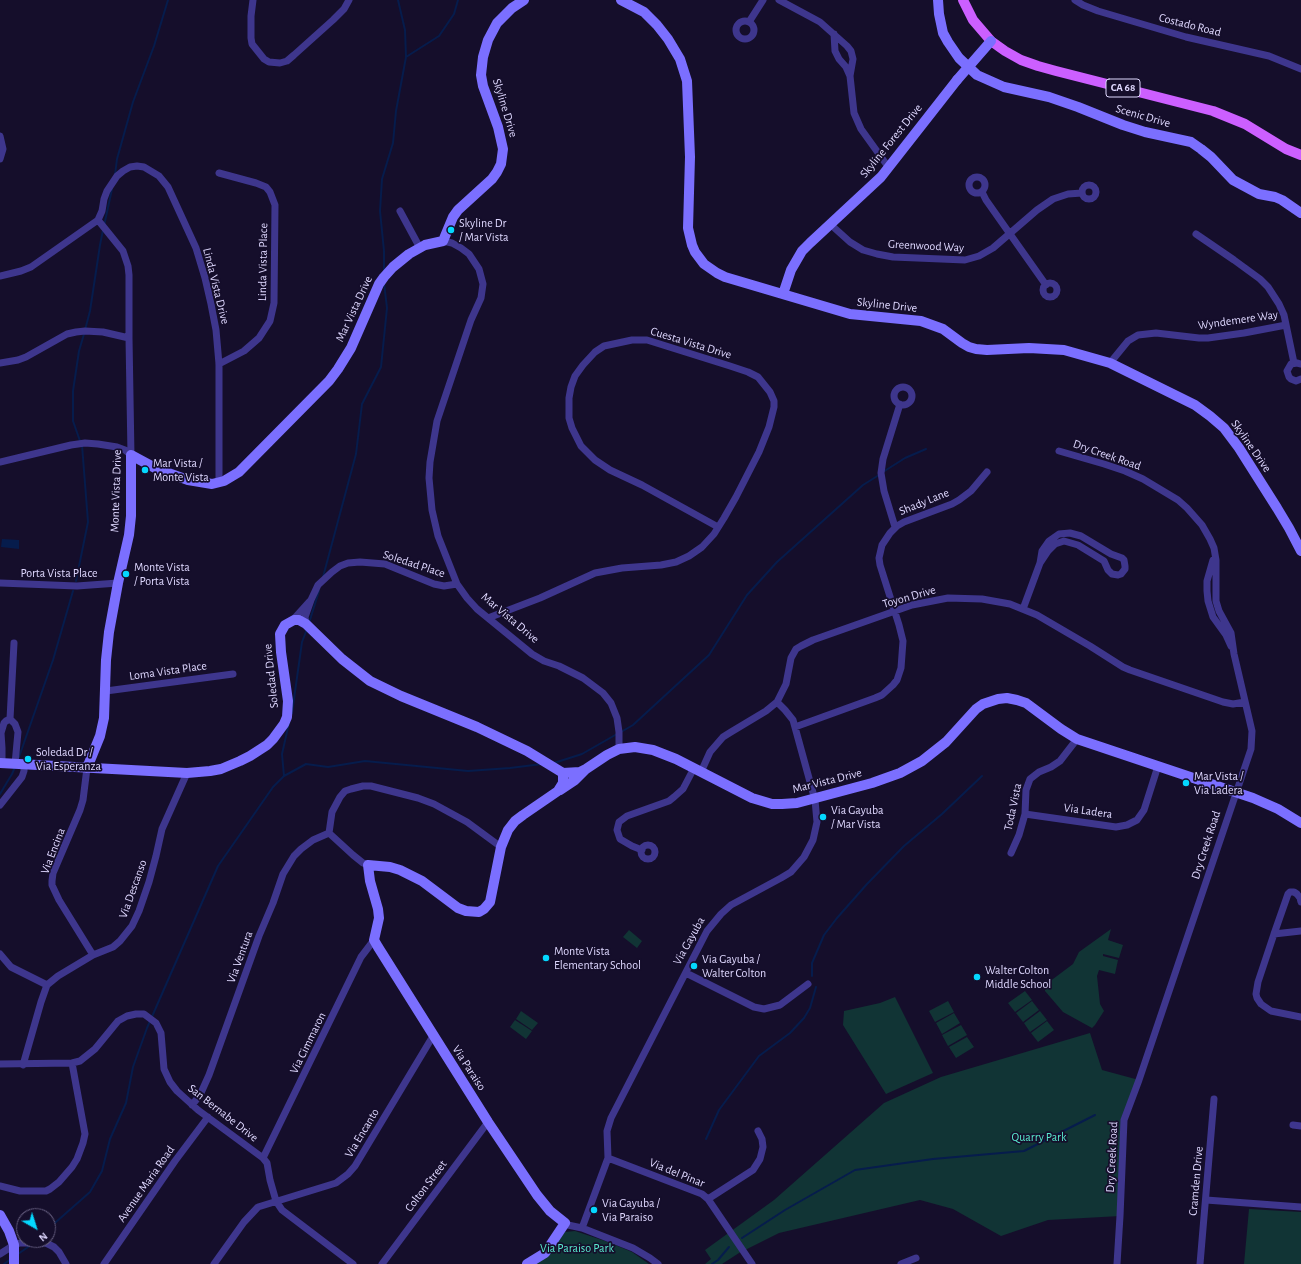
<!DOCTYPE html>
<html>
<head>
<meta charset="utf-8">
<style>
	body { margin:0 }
	#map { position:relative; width:1301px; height:1264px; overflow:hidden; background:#150e2b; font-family:"Alegreya Sans",sans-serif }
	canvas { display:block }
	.north { position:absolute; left:16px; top:1208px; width:40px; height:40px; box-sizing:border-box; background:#150e2b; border:1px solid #665f80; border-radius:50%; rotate:141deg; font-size:11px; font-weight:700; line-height:16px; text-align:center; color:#dfd8ff }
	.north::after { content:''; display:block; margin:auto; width:14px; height:18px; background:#04d8ff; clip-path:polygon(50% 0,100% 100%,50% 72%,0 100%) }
</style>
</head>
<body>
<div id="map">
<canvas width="1301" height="1264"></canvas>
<div class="north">N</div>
</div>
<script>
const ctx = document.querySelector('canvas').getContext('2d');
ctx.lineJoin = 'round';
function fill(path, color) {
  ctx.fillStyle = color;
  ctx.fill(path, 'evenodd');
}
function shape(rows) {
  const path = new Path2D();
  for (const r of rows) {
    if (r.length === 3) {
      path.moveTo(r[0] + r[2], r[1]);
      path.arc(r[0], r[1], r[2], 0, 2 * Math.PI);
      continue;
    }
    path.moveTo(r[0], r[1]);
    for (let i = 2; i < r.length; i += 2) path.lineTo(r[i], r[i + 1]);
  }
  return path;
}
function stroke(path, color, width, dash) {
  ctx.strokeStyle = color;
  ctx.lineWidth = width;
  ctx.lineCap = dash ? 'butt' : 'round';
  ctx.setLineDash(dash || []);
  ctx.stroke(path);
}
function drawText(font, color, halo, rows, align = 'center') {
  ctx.font = font + ' "Alegreya Sans",sans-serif';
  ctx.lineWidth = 3.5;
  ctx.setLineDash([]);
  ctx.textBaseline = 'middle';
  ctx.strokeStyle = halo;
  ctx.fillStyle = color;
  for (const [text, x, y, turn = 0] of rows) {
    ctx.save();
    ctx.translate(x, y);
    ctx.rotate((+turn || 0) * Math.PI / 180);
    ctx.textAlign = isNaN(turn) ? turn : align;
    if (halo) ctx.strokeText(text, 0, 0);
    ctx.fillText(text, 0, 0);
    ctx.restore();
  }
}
fill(shape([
	[1111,929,1108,940,1123,945,1119,958,1103,954,1103,956,1118,960,1115,974,1099,970,1097,976,1100,1004,1104,1011,1095,1025,1092,1028,1063,1012,1045,991,1045,985,1073,964,1079,952],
	[629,930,642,941,637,948,623,937],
	[1025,991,1032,1000,1015,1012,1008,1003],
	[895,997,933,1073,886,1094,843,1025,844,1011,880,1003],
	[948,1001,954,1012,935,1022,929,1011],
	[1032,1001,1039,1010,1023,1022,1016,1013],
	[521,1011,538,1023,532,1030,516,1019],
	[1040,1011,1047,1020,1030,1032,1024,1023],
	[954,1013,960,1023,942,1034,936,1023],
	[515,1020,532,1031,526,1039,510,1027],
	[1047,1021,1054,1030,1038,1042,1031,1033],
	[961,1025,967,1035,948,1046,942,1035],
	[1090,1033,1102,1070,1139,1080,1124,1120,1120,1216,1048,1220,1001,1236,953,1209,920,1200,779,1233,739,1253,722,1264,705,1264,711,1259,705,1250,774,1200,884,1103,941,1077],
	[967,1037,974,1047,956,1058,949,1047],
	[1249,1209,1301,1212,1301,1264,1244,1264],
	[575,1231,608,1242,632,1252,649,1264,532,1264,565,1232]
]), '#113435');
fill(shape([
	[2,539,19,540,19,549,1,547]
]), '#061c4c');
stroke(shape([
	[406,57,439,36,454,14,458,0],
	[115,175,117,159,133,102,154,46,168,0],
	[104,226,112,189],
	[384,271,384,251,380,211,382,179,393,143,396,111,406,57,405,30,398,0],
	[85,330,90,311,100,245,103,230],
	[80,441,73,421,73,391,79,351,84,334],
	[883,472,905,458,926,449],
	[323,577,356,454,362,404,381,367,387,308,384,283],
	[76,581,88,522,82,445],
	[309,623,319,591],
	[292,713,302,642,307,629],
	[621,732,633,725,709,655,747,595,777,562,863,485,879,475],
	[19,757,53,660,73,591],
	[554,763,582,754,617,734],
	[284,776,282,754,289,723],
	[0,794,12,774,15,767],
	[812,976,812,963,824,935,837,918,867,884,904,846,942,814,982,776],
	[706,1139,719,1110,759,1056,790,1033,804,1018,810,1008,816,987],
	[48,1229,90,1192,102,1171,110,1139,126,1103,133,1067,147,1028,218,866,273,787,284,776,306,764,328,767,365,761,468,771,510,768,542,764],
	[742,1238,785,1210,855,1170,933,1159,1024,1151,1095,1115],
	[18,1254,31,1245],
	[4,1264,11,1259],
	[712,1264,718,1260,729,1247]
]), '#061c4c', 2);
stroke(shape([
	[253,0,251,16,251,38,252,44,264,59,269,62,280,63,287,61,294,55,333,20,344,9,349,0],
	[779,0,820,22,847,46,851,51,853,59,850,76,854,113,861,129,889,168],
	[1075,0,1083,5,1098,11,1186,37,1269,56,1301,69],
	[745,30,9],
	[749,22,763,0],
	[834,34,835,51,839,59,846,67,850,76],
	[0,136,3,149,0,159],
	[219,173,256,183,266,187,270,192,275,205,274,303,270,321,259,338,244,351,219,364],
	[977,185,8],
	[1089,192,7],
	[982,192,986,200,1046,285],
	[400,211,420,248],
	[98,220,123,251,128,266,129,275,129,338,131,455],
	[830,224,850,242,863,250,877,254,893,257,965,260,979,256,993,248,1037,210,1053,199,1068,194,1082,193],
	[1196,234,1234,260,1260,279,1268,287,1279,304,1284,315,1294,363],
	[443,241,452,243,461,248,469,254,479,269,483,284,481,298,471,320,437,421,430,462,429,478,432,510,438,536,457,584,467,598,477,609,532,654,544,661,559,666,583,678,603,693,611,703,617,718,619,732,619,749],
	[0,276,21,271,31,267,98,220,102,211,104,199,107,191,117,176,123,171,130,167,137,166,144,167,159,176,168,187,196,248,205,278,211,304,216,330,219,364,219,483],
	[1050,290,7],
	[0,363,18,360,26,357,67,334,76,332,85,331,103,332,129,338],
	[1110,363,1128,341,1138,335,1156,333,1199,338,1208,338,1244,333,1286,325],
	[1301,364,1297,363,1291,364,1287,371,1289,377,1291,379,1296,381,1301,379],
	[903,396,9],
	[1059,451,1104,464,1125,471,1143,479,1178,500,1187,508,1202,525,1210,539,1214,548,1216,560,1216,601,1219,611,1231,633,1234,654,1252,731,1251,749,1139,1080,1124,1120,1120,1216,1117,1264],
	[0,462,71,445,85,443,98,444,117,447,125,450,131,455],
	[895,527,884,491,881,473,883,459,900,404],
	[1213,560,1207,581,1207,591,1208,601,1213,617,1226,635,1231,646],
	[0,583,77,586,118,583],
	[1023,609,1040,563,1048,551,1055,544,1064,541,1078,545,1104,561,1108,570,1112,574,1118,575,1121,574,1125,569,1125,566,1124,560,1122,558,1111,554,1081,536,1070,533,1059,534,1049,541,1042,551,1040,563],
	[488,618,540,598,595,573,622,568,661,565,676,562,689,556,702,547,714,534,724,518,736,497,759,452,769,427,774,407,774,401,770,392,758,377,748,372,730,366,647,340,632,340,604,346,595,352,583,365,575,376,571,387,569,398,569,418,572,428,581,446,595,460,610,470,642,485,718,527],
	[291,622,309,602],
	[306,624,305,617,311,600,318,585,332,572,340,566,348,563,360,562,385,564,434,584,444,586,457,584],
	[106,691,233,674],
	[10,719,14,643],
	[10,719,15,724,18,732,15,764],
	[795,727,875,698,882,695,893,685,897,680,901,668,903,641,899,625,880,565,879,558,882,545,890,533,897,526,904,522,952,504,959,500,971,491,987,472],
	[2,763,2,748,1,733,4,723,6,721,10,719],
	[87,768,83,800,80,810,53,873,52,881,52,885,59,900,93,955],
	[701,772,710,752,723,737,731,732,766,711,777,702,786,684,791,658,796,649,801,646,813,640,912,605,948,598,982,599,1010,604,1037,615,1090,646,1123,667,1130,670,1223,702,1233,704,1245,702],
	[0,805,22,777,24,771,24,765],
	[1025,814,1116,827,1127,825,1137,820,1144,810,1158,766],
	[329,833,332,812,340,797,345,791,351,789,363,786,371,786,418,798,434,804,467,822,501,847],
	[329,833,353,855,363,863,368,865],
	[648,852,7],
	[642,850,632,846,620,839,617,830,619,822,627,816,669,801,674,797,683,789,694,768],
	[1011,853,1019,835,1025,814,1026,790,1030,779,1039,772,1051,767,1060,761,1077,739],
	[1301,902,1300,898,1297,894,1294,892,1290,892,1288,894,1274,934,1301,931],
	[1274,934,1258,982,1256,994,1257,998,1261,1004,1271,1011,1301,1017],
	[0,954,11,967,47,985],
	[686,973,754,1007,764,1009,780,1005,808,984],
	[0,1064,72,1063,80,1061,95,1049,118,1021,127,1016,136,1014,144,1014,156,1023,161,1033,164,1069,170,1082,177,1091,198,1110,263,1158,267,1163,270,1180,276,1201,282,1210,353,1264],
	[23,1065,41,1002,47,985,58,976,93,955,113,947,120,941,132,926,139,911,149,882,156,856,162,829,187,773],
	[192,1105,200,1095,209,1075,259,936,273,903,283,874,294,856,301,849,313,840,329,833],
	[1293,1125,1301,1126],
	[263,1158,361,957,374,940],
	[608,1158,702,1194,708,1199,752,1264],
	[0,1186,20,1191,46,1191,50,1189,59,1182,72,1167,77,1159,83,1143,85,1134,72,1063],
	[708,1199,753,1170,760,1159,763,1147,762,1139,758,1131],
	[1206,1200,1301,1207],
	[565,1223,568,1225,582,1228,633,1248,650,1258,658,1264],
	[582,1228,608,1158,607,1131,611,1118,707,931,721,914,731,905,781,878,791,872,804,857,813,840,817,822,815,800,793,720,785,710,777,702],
	[0,1254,14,1245,20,1243,46,1243,54,1247,59,1252,66,1264],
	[104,1264,175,1161,208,1117],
	[214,1264,244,1222,258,1207,336,1183,348,1174,355,1166,433,1036],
	[382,1264,488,1122],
	[901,1264,916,1258],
	[1200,1264,1214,1099]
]), '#3e368d', 7);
stroke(shape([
	[621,0,644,12,657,25,668,39,680,59,687,81,690,157,688,228,692,245,695,252,704,264,717,273,725,277,850,314,921,321,943,329,962,343,969,347,976,349,987,350,1029,348,1064,350,1110,363,1195,405,1210,416,1224,428,1239,448,1277,508,1289,528,1301,551],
	[938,0,939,14,943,33,948,42,959,58,977,75,1004,87,1049,97,1078,107,1123,125,1145,132,1191,142,1201,149,1211,157,1233,180,1259,194,1275,197,1282,200,1301,213],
	[783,294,791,270,802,251,810,243,881,177,957,80],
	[0,763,187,773,210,771,221,769,240,761,250,756,267,745,273,739,284,724,287,717,288,701,281,652,280,634,285,625,294,620,299,620,306,624,342,659,370,681,401,696,477,727,527,751,563,773],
	[87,768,100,736,104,718,106,660,109,632,118,583,129,535,131,516,131,455,157,469,188,480,212,484,224,481,239,472,329,381,338,369,351,348,379,284,384,277,393,267,409,254,425,245,443,241,453,217,458,210,492,179,497,172,501,164,503,149,498,127,483,86,481,75,483,57,488,40,497,23,512,8,524,0],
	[560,790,575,780,585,770],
	[0,1215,9,1231,14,1245,14,1264],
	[527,1264,545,1253,565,1223,550,1211,537,1195,488,1122,378,947,374,940,379,918,378,909,370,881,368,865,390,867,400,870,422,881,458,908,466,911,479,912,484,909,490,902,501,847,508,830,515,821,523,815,558,791,563,783,563,773,580,772,586,769,607,755,619,749,635,747,653,750,676,759,752,798,772,804,782,804,797,803,872,783,900,773,922,761,946,742,976,709,983,704,998,699,1007,698,1017,700,1026,703,1061,729,1077,739,1253,798,1278,809,1301,823]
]), '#7b6fff', 10);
stroke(shape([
	[963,0,973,20,991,41,1005,51,1021,60,1038,66,1056,71,1213,111,1245,124,1286,149,1301,155]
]), '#cc5fff', 10);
stroke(shape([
	[957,80,991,41]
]), '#7b6fff', 10);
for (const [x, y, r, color] of [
	[451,230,4,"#04d8ff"],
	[145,470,4,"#04d8ff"],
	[126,574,4,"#04d8ff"],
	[28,759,4,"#04d8ff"],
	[1186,783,4,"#04d8ff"],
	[823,817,4,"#04d8ff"],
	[546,958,4,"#04d8ff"],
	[694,966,4,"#04d8ff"],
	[977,977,4,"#04d8ff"],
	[594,1210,4,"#04d8ff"]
]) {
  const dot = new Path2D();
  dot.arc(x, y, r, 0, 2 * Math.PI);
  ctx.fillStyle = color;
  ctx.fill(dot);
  stroke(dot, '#150e2b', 1.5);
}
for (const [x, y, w] of [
	[1123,88,34]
]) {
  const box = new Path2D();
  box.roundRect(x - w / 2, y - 9, w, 18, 3);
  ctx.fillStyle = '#150e2b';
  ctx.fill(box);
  stroke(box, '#dfd8ff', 1);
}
drawText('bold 11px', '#dfd8ff', null, [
	["CA 68",1123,88]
]);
drawText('12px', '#dfd8ff', '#150e2b', [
	["Costado Road",1190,25,14],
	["Skyline Drive",505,108,73],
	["Scenic Drive",1143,116,16],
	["Skyline Forest Drive",891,141,-51],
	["Greenwood Way",926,246,3],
	["Linda Vista Place",263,262,-89],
	["Linda Vista Drive",216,286,76],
	["Skyline Drive",887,305,6],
	["Mar Vista Drive",354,309,-65],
	["Wyndemere Way",1238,320,-8],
	["Cuesta Vista Drive",691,343,17],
	["Skyline Drive",1251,446,55],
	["Dry Creek Road",1107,455,19],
	["Monte Vista Drive",116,491,-88],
	["Shady Lane",924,502,-22],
	["Soledad Place",414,564,18],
	["Porta Vista Place",59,573],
	["Toyon Drive",909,597,-16],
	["Mar Vista Drive",510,618,40],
	["Loma Vista Place",168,671,-8],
	["Soledad Drive",271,676,-96],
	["Mar Vista Drive",827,781,-14],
	["Toda Vista",1013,807,-78],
	["Via Ladera",1088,811,8],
	["Dry Creek Road",1206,845,-72],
	["Via Encina",53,851,-69],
	["Via Descanso",133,889,-70],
	["Via Gayuba",689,941,-61],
	["Via Ventura",240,957,-70],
	["Via Cimmaron",308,1043,-64],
	["Via Paraiso",469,1068,57],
	["San Bernabe Drive",223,1113,38],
	["Via Encanto",362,1133,-59],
	["Dry Creek Road",1112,1157,-87],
	["Via del Pinar",677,1173,22],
	["Cramden Drive",1196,1181,-85],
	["Avenue Maria Road",146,1184,-55],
	["Colton Street",426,1186,-53]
]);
drawText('12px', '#dfd8ff', '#150e2b', [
	["Skyline Dr",459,223],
	["/ Mar Vista",459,237],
	["Mar Vista /",153,463],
	["Monte Vista",153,477],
	["Monte Vista",134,567],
	["/ Porta Vista",134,581],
	["Soledad Dr /",36,752],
	["Via Esperanza",36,766],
	["Mar Vista /",1194,776],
	["Via Ladera",1194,790],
	["Via Gayuba",831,810],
	["/ Mar Vista",831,824],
	["Monte Vista",554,951],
	["Elementary School",554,965],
	["Via Gayuba /",702,959],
	["Walter Colton",702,973],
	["Walter Colton",985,970],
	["Middle School",985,984],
	["Via Gayuba /",602,1203],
	["Via Paraiso",602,1217]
], 'left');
drawText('12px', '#59eace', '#150e2b', [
	["Quarry Park",1039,1137],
	["Via Paraiso Park",577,1248]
]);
</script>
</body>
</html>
